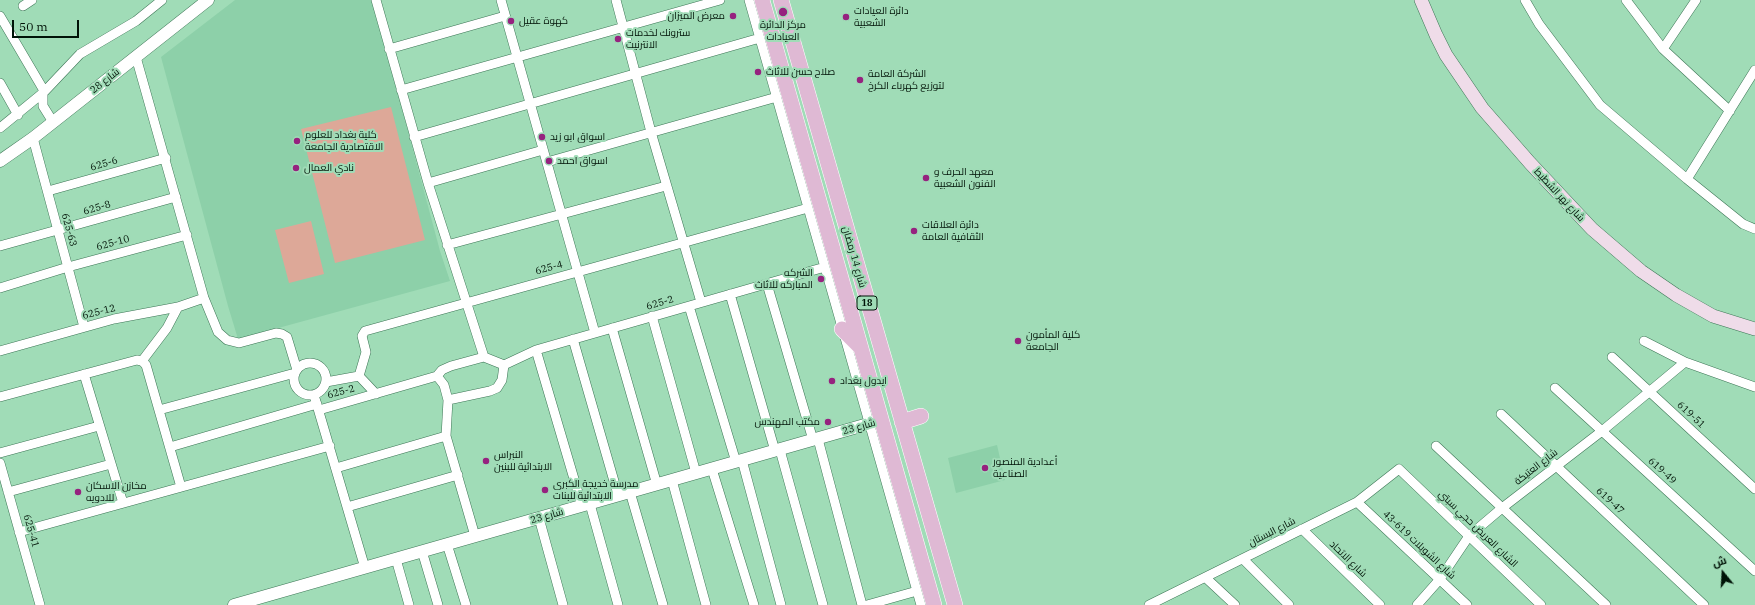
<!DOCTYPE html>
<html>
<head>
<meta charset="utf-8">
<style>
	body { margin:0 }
	#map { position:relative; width:1755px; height:605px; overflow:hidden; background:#a0dcb7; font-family:"IBM Plex Serif",Cairo,serif }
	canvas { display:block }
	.north { position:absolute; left:1703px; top:553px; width:40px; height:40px; -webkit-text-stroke:3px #a0dcb7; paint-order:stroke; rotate:342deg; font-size:11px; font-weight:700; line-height:16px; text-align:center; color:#001307 }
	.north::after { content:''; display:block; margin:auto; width:14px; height:18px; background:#001307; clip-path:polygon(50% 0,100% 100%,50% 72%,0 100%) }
	.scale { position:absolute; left:12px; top:20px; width:67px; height:18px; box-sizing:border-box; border:2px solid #001307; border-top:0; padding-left:5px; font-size:12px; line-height:14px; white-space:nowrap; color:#001307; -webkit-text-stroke:3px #a0dcb7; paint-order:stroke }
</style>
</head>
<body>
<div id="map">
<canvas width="1755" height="605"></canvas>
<div class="north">ش</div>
<div class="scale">50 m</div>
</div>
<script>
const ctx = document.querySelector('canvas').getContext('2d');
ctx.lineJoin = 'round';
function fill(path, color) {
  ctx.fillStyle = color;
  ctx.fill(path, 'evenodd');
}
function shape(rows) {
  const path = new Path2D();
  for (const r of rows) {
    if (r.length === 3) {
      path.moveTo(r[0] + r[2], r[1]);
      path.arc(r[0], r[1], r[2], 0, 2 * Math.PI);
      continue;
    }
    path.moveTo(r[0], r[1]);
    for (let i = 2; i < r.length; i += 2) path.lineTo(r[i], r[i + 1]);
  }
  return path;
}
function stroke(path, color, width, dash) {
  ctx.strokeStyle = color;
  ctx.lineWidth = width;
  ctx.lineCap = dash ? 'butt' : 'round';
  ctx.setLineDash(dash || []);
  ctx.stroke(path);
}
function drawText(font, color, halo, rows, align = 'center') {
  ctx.font = font + ' "IBM Plex Serif",Cairo,serif';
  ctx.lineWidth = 4;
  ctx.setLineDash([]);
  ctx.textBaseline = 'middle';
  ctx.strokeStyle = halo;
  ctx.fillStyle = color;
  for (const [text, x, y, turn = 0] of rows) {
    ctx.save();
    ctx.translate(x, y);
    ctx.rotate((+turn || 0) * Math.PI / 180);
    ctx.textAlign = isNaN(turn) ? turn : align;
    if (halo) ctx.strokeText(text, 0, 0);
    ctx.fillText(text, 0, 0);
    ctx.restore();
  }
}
fill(shape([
	[235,0,373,0,440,251,450,281,238,339,228,306,161,57],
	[997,445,1005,480,956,493,948,458]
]), '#8dd0a9');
fill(shape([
	[391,107,425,240,335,263,301,129],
	[311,221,324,274,289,283,275,230]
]), '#dda898');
const minor = shape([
	[376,0,428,183,484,357],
	[501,0,595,333],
	[616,0,651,132,701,302],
	[749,0,921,605],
	[1525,0,1539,24,1600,105,1687,179,1743,224,1755,229],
	[1626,0,1663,49,1730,111],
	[23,6,32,0],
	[0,16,43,89,43,106,53,122],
	[389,49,505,16],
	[1663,49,1696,0],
	[136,57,204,298,218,332,227,340,239,343,276,333,282,334,287,337,297,370],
	[0,83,18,115],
	[401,90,720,0],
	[0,128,44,92,80,54,136,21,162,0],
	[414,137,760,38],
	[33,138,84,327],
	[547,162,777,97],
	[1687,179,1755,70],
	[428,183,543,150],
	[48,191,166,158],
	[447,245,666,186],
	[0,246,176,197],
	[767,284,813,440],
	[0,288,68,267,187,235],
	[730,294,775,451],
	[689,306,736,462],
	[652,316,696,473],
	[612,328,657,485],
	[573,339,618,495],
	[1644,341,1685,362,1755,387],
	[536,350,582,506],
	[0,351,114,319,178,307,204,298],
	[1612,357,1755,489],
	[142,361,167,328,178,307],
	[310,379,16],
	[84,374,123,503],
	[437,376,444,385,448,400,446,436,475,536],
	[326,382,359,376],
	[1555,388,1755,571],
	[376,394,359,376,366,352,362,336,365,331,808,208],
	[314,395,365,568],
	[0,397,137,360,142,361,146,365,181,487],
	[448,400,490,391,497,388,502,380,504,365],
	[159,410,295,373],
	[319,410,437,376,442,370,451,366,484,357,504,365,536,350,825,267],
	[1501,414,1704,605],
	[818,439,862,605],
	[1436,446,1606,605],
	[170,447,317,404],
	[780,450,823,605],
	[0,453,99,426],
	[742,460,781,605],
	[0,463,40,605],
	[336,468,446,436],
	[712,469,754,605],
	[672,480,706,605],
	[8,492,111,464],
	[630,492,663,605],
	[1357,502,1467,605],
	[590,504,618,605],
	[347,507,458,475],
	[539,518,563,605],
	[1302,529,1380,605],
	[19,532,330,446],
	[447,544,466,605],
	[422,551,438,605],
	[396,559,409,605],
	[1243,559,1289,605],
	[1206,578,1235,605],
	[867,605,917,591],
	[1149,605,1357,502,1399,469,1541,605],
	[1417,605,1440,579,1469,536,1502,508,1602,431,1685,362]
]);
const tertiary = shape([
	[0,161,33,138,208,0],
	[234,605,882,420]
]);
const secondary = shape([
	[1421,0,1436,35,1446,55,1482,108,1530,163,1592,229,1641,271,1676,295,1713,316,1755,329]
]);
const primary = shape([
	[762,0,934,605],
	[781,0,955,605],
	[842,329,860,347],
	[902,422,921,416]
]);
stroke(minor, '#3d7656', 10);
stroke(tertiary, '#3d7656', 13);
stroke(secondary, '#3d7656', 14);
stroke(primary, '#fff', 16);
stroke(minor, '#fff', 9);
stroke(tertiary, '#fff', 12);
stroke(secondary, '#efdce9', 13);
stroke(primary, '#dfb9d4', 15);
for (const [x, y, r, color] of [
	[783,12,5,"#96227f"],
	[733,16,4,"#96227f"],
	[846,17,4,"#96227f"],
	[511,21,4,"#96227f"],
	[618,39,4,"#96227f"],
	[758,72,4,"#96227f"],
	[860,80,4,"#96227f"],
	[542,137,4,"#96227f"],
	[297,141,4,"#96227f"],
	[549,161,4,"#96227f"],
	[296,168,4,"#96227f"],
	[926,178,4,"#96227f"],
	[914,231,4,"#96227f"],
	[821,279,4,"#96227f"],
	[1018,341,4,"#96227f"],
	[832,381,4,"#96227f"],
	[828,422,4,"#96227f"],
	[486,461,4,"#96227f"],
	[985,468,4,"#96227f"],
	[545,490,4,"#96227f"],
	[78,492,4,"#96227f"]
]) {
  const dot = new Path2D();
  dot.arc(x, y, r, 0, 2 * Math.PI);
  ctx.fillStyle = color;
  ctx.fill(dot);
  stroke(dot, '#a0dcb7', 1.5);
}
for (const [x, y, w] of [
	[867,303,20]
]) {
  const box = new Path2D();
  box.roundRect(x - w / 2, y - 7, w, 14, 3);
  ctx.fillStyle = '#a0dcb7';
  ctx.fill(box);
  stroke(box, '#001307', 1);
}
drawText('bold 9px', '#001307', null, [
	["18",867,303]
]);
drawText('10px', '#001307', '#a0dcb7', [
	["دائرة العيادات",854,11],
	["الشعبية",854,23],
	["معرض الميزان",725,16,"right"],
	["كهوة عقيل",519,21],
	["مركز الدائرة",783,25,"center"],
	["العيادات",783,37,"center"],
	["سترونك لخدمات",626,33],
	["الانترنيت",626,45],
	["صلاح حسن للاثاث",766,72],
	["الشركة العامة",868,74],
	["لتوزيع كهرباء الكرخ",868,86],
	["كلية بغداد للعلوم",305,135],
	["الاقتصادية الجامعة",305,147],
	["اسواق ابو زيد",550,137],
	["اسواق احمد",557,161],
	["نادي العمال",304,168],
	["معهد الحرف و",934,172],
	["الفنون الشعبية",934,184],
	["دائرة العلاقات",922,225],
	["الثقافية العامة",922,237],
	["الشركه",813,273,"right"],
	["المباركه للاثاث",813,285,"right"],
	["كلية المأمون",1026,335],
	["الجامعة",1026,347],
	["ايدول بغداد",840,381],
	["مكتب المهندس",820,422,"right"],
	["النبراس",494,455],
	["الابتدائية للبنين",494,467],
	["أعدادية المنصور",993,462],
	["الصناعية",993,474],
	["مدرسة خديجة الكبرى",553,484],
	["الابتدائية للبنات",553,496],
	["مخازن الاسكان",86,486],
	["للادويه",86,498]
], 'left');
drawText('10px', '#001307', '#a0dcb7', [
	["شارع 28",105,81,-38],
	["625-6",104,164,-16],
	["شارع نهر الشطيط",1559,195,47],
	["625-8",97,208,-16],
	["625-63",69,230,75],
	["625-10",113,243,-15],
	["شارع 14 رمضان",854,257,74],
	["625-4",549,268,-15],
	["625-2",660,303,-16],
	["625-12",99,312,-14],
	["625-2",341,392,-15],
	["619-51",1691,415,43],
	["شارع 23",859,427,-16],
	["شارع العتيکة",1536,467,-38],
	["619-49",1662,471,42],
	["619-47",1610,501,43],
	["شارع 23",547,516,-16],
	["الشارع العريض حجي سبتي",1478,529,44],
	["625-41",31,531,74],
	["شارع البستان",1272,532,-27],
	["شارع الشويلات 619-43",1419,545,43],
	["شارع الاتحاد",1348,559,44]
]);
</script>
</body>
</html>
